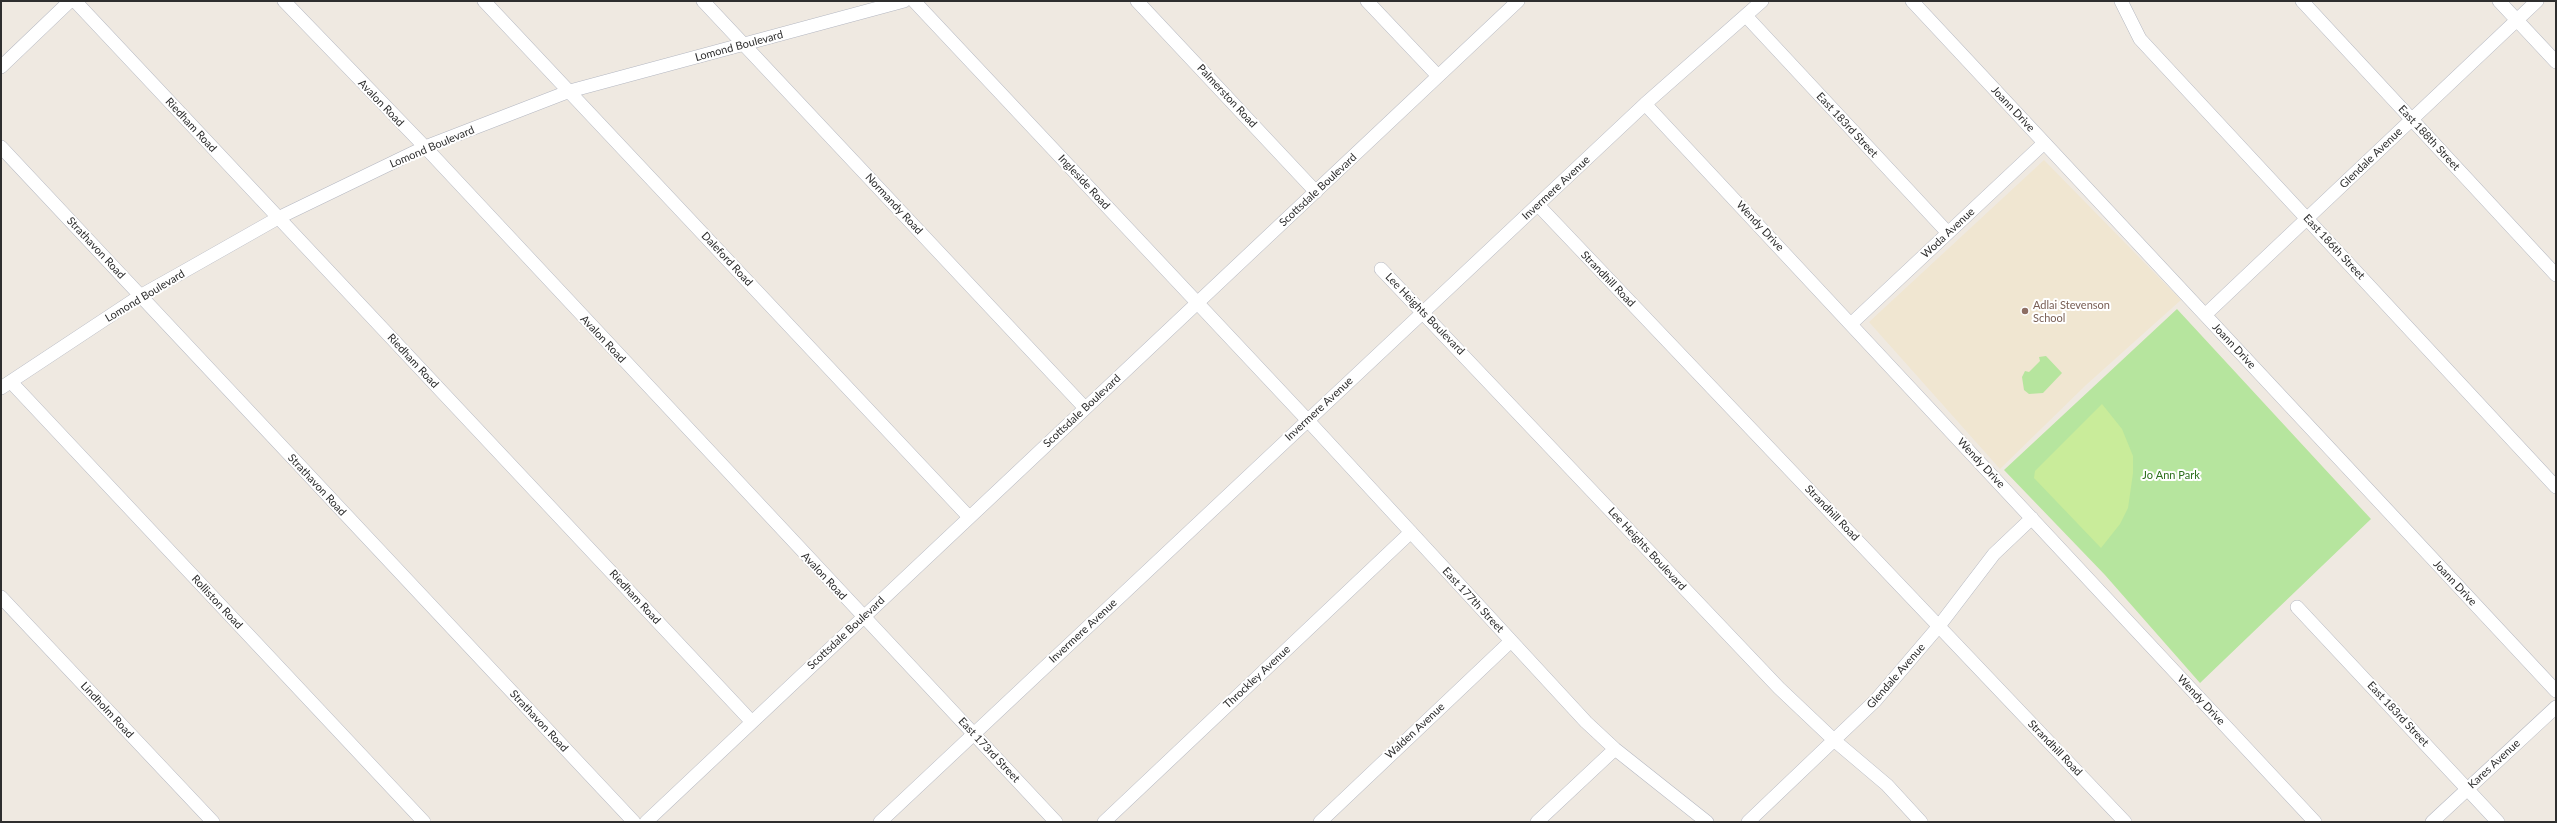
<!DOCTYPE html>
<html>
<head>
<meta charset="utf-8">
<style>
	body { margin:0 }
	#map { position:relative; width:2557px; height:823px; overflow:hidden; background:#efe9e1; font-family:Lato,sans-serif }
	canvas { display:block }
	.frame { position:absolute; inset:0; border:2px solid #2e2e2e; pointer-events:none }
</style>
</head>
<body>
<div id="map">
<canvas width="2557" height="823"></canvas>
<div class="frame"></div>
</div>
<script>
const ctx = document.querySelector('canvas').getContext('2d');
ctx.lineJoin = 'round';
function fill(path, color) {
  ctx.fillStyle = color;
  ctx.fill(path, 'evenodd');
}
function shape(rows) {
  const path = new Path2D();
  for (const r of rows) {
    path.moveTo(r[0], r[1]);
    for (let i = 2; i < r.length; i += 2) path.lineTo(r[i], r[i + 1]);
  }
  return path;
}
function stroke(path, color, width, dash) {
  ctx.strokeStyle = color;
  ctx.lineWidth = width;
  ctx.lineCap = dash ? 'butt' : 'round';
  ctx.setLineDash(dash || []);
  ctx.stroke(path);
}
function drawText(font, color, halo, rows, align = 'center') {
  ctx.font = font + ' Lato,sans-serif';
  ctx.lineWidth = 4;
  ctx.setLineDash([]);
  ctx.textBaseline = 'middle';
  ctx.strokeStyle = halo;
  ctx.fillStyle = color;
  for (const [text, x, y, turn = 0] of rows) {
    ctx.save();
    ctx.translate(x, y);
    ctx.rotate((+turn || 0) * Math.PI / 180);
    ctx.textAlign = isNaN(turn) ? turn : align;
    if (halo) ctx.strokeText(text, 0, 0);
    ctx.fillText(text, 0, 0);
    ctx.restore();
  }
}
fill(shape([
	[2044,160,2181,300,2086,385,2000,469,1869,322]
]), '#f0e6d1');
fill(shape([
	[2177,309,2371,519,2200,683,2105,575,2004,470],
	[2046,356,2062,373,2043,393,2029,394,2024,390,2022,377,2025,371,2029,372,2040,361,2039,357]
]), '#b6e59e');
fill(shape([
	[2102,404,2122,429,2133,456,2133,473,2128,508,2120,524,2101,548,2034,478,2035,471]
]), '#c9ec9a');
const minor = shape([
	[75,1,751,721],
	[284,1,425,147,1056,822],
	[484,1,969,517],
	[703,1,1085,408],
	[914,1,1313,426,1586,722,1615,749,1707,822],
	[1137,1,1316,192],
	[1367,1,1438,76],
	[1912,1,2556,691],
	[2121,1,2140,39,2556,487],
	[2302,1,2556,275],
	[2499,1,2556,62],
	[1746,16,1948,233],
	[1,67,70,1],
	[1645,104,2315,822],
	[1,147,634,822],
	[1538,205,2125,822],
	[1381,269,1779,688,1835,741,1887,785,1921,822],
	[2205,315,2537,1],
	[1852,323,2044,143],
	[11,382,424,822],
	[1,388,140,296,181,273,278,218,425,147,570,91,904,1],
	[1,597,213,822],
	[2297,607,2498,822],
	[646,822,1518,1],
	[880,822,1645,104,1762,1],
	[1104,822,1411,532],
	[1320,822,1511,641],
	[1537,822,1615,749],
	[1748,822,1875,701,1939,626,1994,554,2032,518],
	[2432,822,2556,707]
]);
stroke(minor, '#b4b7c1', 14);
stroke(minor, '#fff', 13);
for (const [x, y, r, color] of [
	[2025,311,4,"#8d6e63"]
]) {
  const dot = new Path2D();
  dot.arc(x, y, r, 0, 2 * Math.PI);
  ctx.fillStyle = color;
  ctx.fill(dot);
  stroke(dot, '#fff', 1.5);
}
drawText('11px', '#2e2e2e', '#fff', [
	["Lomond Boulevard",739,46,-15],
	["Palmerston Road",1227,96,47],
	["Avalon Road",381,103,46],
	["Joann Drive",2013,109,47],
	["Riedham Road",191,125,47],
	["East 183rd Street",1847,125,47],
	["East 188th Street",2429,138,47],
	["Lomond Boulevard",432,147,-23],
	["Glendale Avenue",2371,158,-44],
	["Ingleside Road",1084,182,47],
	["Invermere Avenue",1556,188,-43],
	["Scottsdale Boulevard",1318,190,-43],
	["Normandy Road",894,204,47],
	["Wendy Drive",1760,226,47],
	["Woda Avenue",1948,233,-43],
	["East 186th Street",2334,247,47],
	["Strathavon Road",96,248,47],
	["Daleford Road",727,259,47],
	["Strandhill Road",1608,279,46],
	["Lomond Boulevard",145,296,-31],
	["Lee Heights Boulevard",1425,314,46],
	["Avalon Road",603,339,47],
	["Joann Drive",2234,346,47],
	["Riedham Road",413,361,47],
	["Invermere Avenue",1319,409,-43],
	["Scottsdale Boulevard",1082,411,-43],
	["Wendy Drive",1981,463,47],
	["Strathavon Road",317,485,47],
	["Strandhill Road",1832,513,46],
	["Lee Heights Boulevard",1647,549,47],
	["Avalon Road",824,576,47],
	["Joann Drive",2455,583,47],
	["Riedham Road",635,597,47],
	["East 177th Street",1473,600,47],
	["Rolliston Road",217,602,47],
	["Invermere Avenue",1083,631,-43],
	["Scottsdale Boulevard",846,633,-43],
	["Glendale Avenue",1896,676,-49],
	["Throckley Avenue",1257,677,-43],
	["Wendy Drive",2201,700,47],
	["Lindholm Road",107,710,47],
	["East 183rd Street",2398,714,47],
	["Strathavon Road",539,721,47],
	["Walden Avenue",1415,731,-43],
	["Strandhill Road",2055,748,46],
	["East 173rd Street",989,750,47],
	["Kares Avenue",2494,764,-43]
]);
drawText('11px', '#785e54', '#fff', [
	["Adlai Stevenson",2033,305],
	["School",2033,318]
], 'left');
drawText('11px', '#2c6e1b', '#fff', [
	["Jo Ann Park",2171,475]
]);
</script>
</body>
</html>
